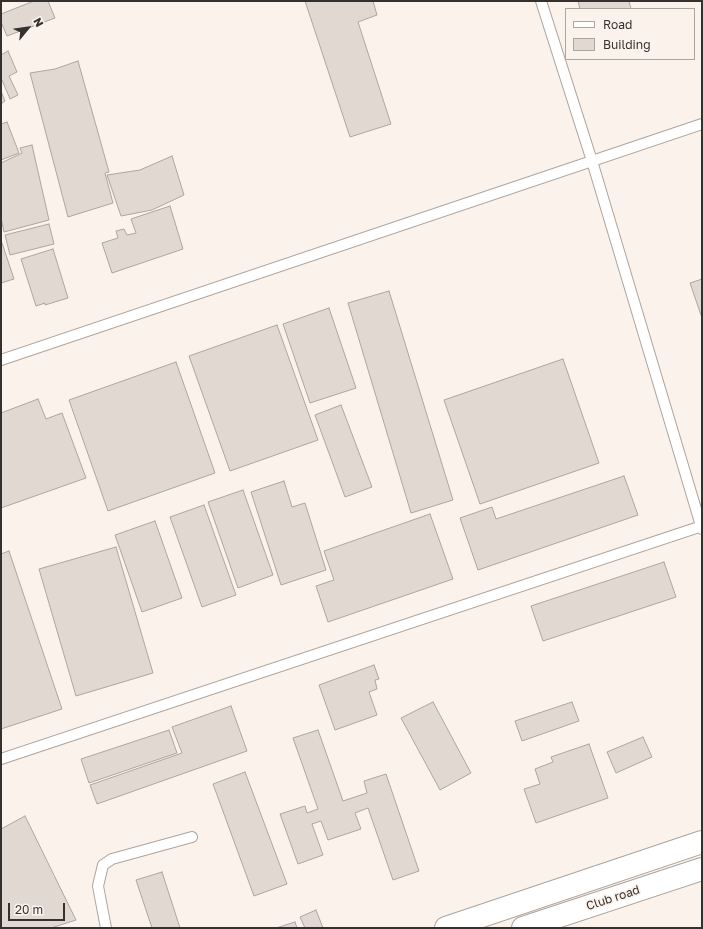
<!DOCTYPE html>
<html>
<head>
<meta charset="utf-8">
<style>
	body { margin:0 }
	#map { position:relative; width:703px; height:929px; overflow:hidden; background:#fbf2eb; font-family:"Golos Text",sans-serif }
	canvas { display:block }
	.frame { position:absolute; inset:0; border:2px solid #34312e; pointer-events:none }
	.legend { position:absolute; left:565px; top:8px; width:130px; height:52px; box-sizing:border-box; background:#fbf2eb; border:1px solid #aba59f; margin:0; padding:5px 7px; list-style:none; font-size:12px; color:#34312e }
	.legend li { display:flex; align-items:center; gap:8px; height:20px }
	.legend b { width:20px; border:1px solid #aba59f }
	.north { position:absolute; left:8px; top:8px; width:40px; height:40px; -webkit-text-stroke:3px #fbf2eb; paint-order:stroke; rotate:61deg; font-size:11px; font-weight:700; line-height:16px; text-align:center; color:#34312e }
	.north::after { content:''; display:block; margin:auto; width:14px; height:18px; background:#34312e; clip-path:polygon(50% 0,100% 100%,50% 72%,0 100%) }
	.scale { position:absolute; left:8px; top:903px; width:57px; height:18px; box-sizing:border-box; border:2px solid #34312e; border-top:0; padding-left:5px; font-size:12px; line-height:14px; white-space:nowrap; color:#34312e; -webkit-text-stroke:3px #fbf2eb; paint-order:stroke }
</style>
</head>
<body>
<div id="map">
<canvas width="703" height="929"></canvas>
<div class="frame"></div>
<ul class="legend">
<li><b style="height:5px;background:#fff"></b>Road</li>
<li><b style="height:11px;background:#e2d8d2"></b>Building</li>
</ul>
<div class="north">N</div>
<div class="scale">20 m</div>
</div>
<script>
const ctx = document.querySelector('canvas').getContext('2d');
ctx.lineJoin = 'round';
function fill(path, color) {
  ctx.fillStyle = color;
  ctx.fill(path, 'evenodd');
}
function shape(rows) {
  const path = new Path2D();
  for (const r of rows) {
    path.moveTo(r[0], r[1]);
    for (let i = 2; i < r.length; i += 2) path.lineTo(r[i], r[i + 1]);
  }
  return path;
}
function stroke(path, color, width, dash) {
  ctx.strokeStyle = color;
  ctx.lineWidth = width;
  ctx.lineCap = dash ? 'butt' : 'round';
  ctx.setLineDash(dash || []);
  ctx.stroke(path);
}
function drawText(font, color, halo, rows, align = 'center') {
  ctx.font = font + ' "Golos Text",sans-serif';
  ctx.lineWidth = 3.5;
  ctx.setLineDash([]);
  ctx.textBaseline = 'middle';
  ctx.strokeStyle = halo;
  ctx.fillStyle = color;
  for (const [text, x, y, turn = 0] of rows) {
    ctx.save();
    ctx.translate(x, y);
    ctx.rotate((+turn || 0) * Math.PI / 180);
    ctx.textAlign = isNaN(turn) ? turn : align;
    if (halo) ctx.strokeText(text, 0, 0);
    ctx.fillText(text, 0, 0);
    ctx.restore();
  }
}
const building = shape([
	[34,1,48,1,55,18,7,36,1,22,1,14,34,1],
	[305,1,373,1,377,15,358,22,391,124,350,137,305,1],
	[578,1,629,1,631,9,580,9,578,1],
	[8,51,17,72,9,76,18,95,10,99,2,80,1,81,1,55,8,51],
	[78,61,109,172,105,173,113,203,68,217,30,73,55,69,78,61],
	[1,91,5,101,1,104,1,91],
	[7,122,19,153,1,160,1,124,7,122],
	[32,145,49,220,4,232,1,218,1,163,22,153,20,148,32,145],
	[172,156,184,195,152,210,121,216,107,175,140,170,172,156],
	[170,206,183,249,112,273,102,243,118,238,116,231,124,229,127,235,136,233,131,219,170,206],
	[49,224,54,244,10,255,5,235,49,224],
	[1,240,14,279,1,283,1,240],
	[53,249,68,298,45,305,45,303,36,306,21,259,53,249],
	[702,279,702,318,690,283,702,279],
	[389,291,453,500,411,513,348,303,389,291],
	[329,308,356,388,310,403,283,324,329,308],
	[277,325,318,440,230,471,189,356,277,325],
	[563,359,599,463,480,504,444,400,563,359],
	[176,362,215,473,108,511,69,400,176,362],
	[38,399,46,419,62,413,86,478,1,508,1,413,38,399],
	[341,405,372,487,345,497,315,415,341,405],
	[624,476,638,515,478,570,460,518,492,507,496,519,624,476],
	[284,481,292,507,305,503,326,570,281,585,251,492,284,481],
	[243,490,273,575,238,588,208,502,243,490],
	[204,505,236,595,202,607,170,517,204,505],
	[430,514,453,579,328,622,316,586,334,580,324,551,430,514],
	[155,521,182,598,142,612,115,535,155,521],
	[116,547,153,673,76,696,39,569,116,547],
	[9,551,62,709,1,729,1,554,9,551],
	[664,562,676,597,543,641,531,606,664,562],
	[374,665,379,679,375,680,377,689,369,692,377,715,335,730,319,685,374,665],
	[433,702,471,773,440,790,401,718,433,702],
	[572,702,579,721,522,741,515,721,572,702],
	[231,706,247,751,97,804,90,785,182,753,172,727,231,706],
	[169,730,177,753,89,783,81,759,169,730],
	[318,730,343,801,367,793,364,781,386,774,419,871,393,880,368,808,355,813,361,829,328,840,321,821,312,824,323,855,298,864,280,814,305,806,307,813,318,809,293,738,318,730],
	[643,737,652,757,616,773,607,752,643,737],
	[589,744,608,798,536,823,524,789,540,784,535,769,553,762,551,757,589,744],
	[245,772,287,884,254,896,213,784,245,772],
	[25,816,76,920,51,928,1,928,1,829,25,816],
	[162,872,180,928,152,928,136,880,162,872],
	[316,910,323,928,305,928,300,917,316,910],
	[295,922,297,928,276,928,295,922]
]);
fill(building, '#e2d8d2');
stroke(building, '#afa5a0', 1);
const lane = shape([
	[541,1,592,161,702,529],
	[1,360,702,124],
	[1,759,702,526],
	[106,928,98,886,103,865,112,859,192,837]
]);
const secondary = shape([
	[446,928,702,842],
	[523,928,702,869]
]);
stroke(lane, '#aca49d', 12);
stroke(secondary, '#aca49d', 24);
stroke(lane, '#fff', 10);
stroke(secondary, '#fff', 22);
drawText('12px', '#34312e', '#fbf2eb', [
	["Club road",613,898,-18]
]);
</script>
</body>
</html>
